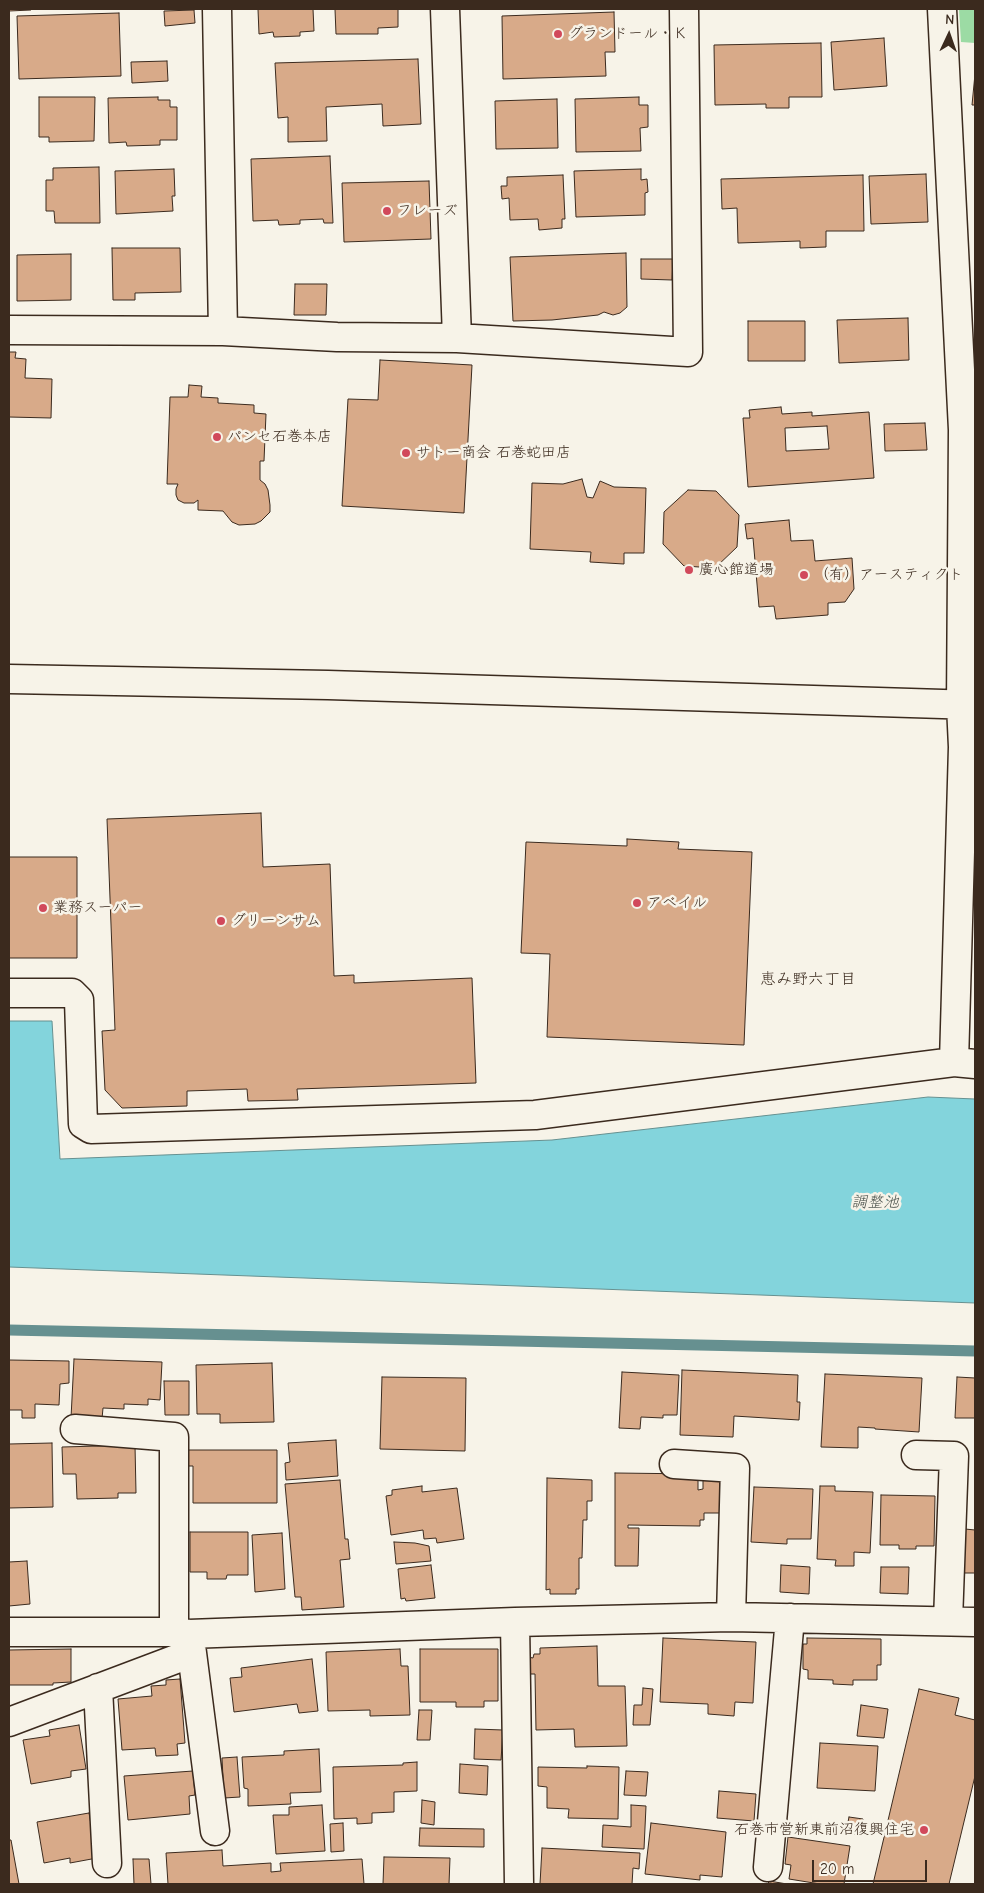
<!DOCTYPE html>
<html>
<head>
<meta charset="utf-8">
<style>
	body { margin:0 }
	#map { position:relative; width:984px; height:1893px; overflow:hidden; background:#f7f3e8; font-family:"Comic Neue",sans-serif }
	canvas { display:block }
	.frame { position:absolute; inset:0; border:10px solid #3b2a1e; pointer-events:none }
	.north { position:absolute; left:924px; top:10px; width:50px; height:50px; -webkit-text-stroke:4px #f7f3e8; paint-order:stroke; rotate:3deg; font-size:14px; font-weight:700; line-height:20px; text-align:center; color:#3b2a1e }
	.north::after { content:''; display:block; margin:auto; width:18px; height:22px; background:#3b2a1e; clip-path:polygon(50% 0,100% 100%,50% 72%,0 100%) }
	.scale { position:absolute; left:812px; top:1860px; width:115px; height:22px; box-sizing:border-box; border:2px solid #3b2a1e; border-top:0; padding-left:6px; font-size:15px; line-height:18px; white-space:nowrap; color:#3b2a1e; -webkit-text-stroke:4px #f7f3e8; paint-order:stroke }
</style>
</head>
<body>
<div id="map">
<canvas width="984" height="1893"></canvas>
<div class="frame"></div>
<div class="north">N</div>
<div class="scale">20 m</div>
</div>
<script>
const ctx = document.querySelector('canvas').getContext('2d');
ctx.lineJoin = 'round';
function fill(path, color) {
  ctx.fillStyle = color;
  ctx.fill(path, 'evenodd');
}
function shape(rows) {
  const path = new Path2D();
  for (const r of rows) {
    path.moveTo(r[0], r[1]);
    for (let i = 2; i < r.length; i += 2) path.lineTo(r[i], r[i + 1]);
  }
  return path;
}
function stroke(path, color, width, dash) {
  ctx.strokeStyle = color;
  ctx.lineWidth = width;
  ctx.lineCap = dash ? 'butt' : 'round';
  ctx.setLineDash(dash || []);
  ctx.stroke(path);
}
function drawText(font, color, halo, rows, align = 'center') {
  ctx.font = font + ' "Comic Neue","Klee One",sans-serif';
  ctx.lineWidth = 5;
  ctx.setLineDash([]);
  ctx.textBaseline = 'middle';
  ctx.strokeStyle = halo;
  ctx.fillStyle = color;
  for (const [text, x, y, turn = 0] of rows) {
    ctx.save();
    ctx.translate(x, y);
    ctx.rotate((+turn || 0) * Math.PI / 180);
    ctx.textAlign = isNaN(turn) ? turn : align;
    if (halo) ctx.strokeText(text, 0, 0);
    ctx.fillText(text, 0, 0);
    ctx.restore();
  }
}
fill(shape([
	[959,9,975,9,975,43,961,42]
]), '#9cdba4');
const water = shape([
	[9,1021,52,1021,60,1159,552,1140,928,1097,975,1099,975,1303,9,1267,9,1021]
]);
fill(water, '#83d4dc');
stroke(water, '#669090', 1);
stroke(shape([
	[9,1330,975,1351]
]), '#669090', 11);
const building = shape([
	[9,9,31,9,31,10,9,11,9,9],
	[258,9,313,9,314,31,300,32,300,36,274,37,273,32,259,34,258,9],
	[335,9,398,9,398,27,378,28,378,34,336,34,335,9],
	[194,10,195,23,165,26,164,11,194,10],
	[614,12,615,52,605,52,606,76,503,79,502,16,614,12],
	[119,13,121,76,19,79,17,16,119,13],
	[884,38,887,86,834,90,831,42,884,38],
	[821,43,822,97,789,97,789,108,766,108,766,104,715,105,714,45,821,43],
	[418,59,421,124,383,126,382,104,326,107,327,141,288,142,288,117,278,118,275,63,418,59],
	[167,61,168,81,132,83,131,62,167,61],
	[975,74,975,105,972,105,975,74],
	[39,97,95,97,94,141,49,142,49,137,39,137,39,97],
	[158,97,158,100,170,100,170,107,177,107,177,140,160,140,160,145,127,146,126,142,109,143,108,98,158,97],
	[639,97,639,105,648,105,648,127,640,128,641,151,576,152,575,99,639,97],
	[557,99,558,148,496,149,495,101,557,99],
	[330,156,333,223,324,223,323,219,300,220,300,224,279,225,278,220,253,221,251,159,330,156],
	[99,167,100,223,55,223,54,211,46,211,46,180,53,180,53,168,99,167],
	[174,169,175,196,172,196,173,211,116,214,115,171,174,169],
	[641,169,641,180,647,179,648,192,645,193,645,215,576,217,574,171,641,169],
	[926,174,928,222,871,224,869,176,926,174],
	[563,175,565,219,562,219,562,228,539,230,538,219,510,220,509,198,502,199,501,186,507,186,507,177,563,175],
	[863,175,864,231,826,231,826,247,800,248,800,241,738,243,737,208,722,209,721,179,863,175],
	[429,181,431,239,344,242,342,183,429,181],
	[112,248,180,248,181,292,135,293,135,300,113,300,112,248],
	[626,253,627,307,620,313,613,315,604,312,598,315,552,320,513,321,510,257,626,253],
	[71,254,71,300,17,301,17,255,71,254],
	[641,259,673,259,672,280,641,279,641,259],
	[295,284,327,284,326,315,294,315,295,284],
	[908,318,909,360,839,363,837,320,908,318],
	[748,321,805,321,805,361,748,361,748,321],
	[9,352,16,352,15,358,26,359,25,378,52,379,51,418,9,417,9,352],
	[380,360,472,365,464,513,342,506,348,399,378,400,380,360],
	[189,385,202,386,201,397,218,398,218,403,254,405,254,413,266,414,264,461,260,461,260,480,265,484,268,490,270,505,270,512,261,521,255,524,239,525,232,522,223,511,198,510,198,500,194,503,184,503,178,500,176,495,176,489,178,484,167,484,170,397,188,397,189,385],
	[781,407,782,414,812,412,812,416,869,412,874,478,748,487,743,418,750,418,749,410,781,407],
	[827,426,829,449,786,451,785,428,827,426],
	[925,423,927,450,885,451,884,424,925,423],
	[582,479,587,497,593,498,600,481,614,487,646,488,644,553,624,553,624,564,590,562,591,552,530,549,532,483,563,484,582,479],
	[688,490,716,491,739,515,737,547,715,568,684,566,663,544,664,512,688,490],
	[789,520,791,541,813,540,815,561,852,558,854,589,845,602,828,603,828,615,776,619,774,606,759,607,753,538,747,539,745,524,789,520],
	[261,813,263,867,330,864,334,976,354,975,354,983,472,978,476,1083,297,1089,298,1100,248,1101,247,1089,187,1091,187,1106,122,1108,105,1090,102,1031,115,1030,107,819,261,813],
	[627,839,679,842,678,849,752,852,744,1045,547,1037,550,954,521,953,526,842,627,846,627,839],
	[9,857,77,857,77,958,9,958,9,857],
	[74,1359,162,1362,160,1400,148,1399,148,1405,124,1404,124,1409,103,1408,102,1419,71,1418,74,1359],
	[9,1360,69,1361,69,1383,60,1384,59,1405,35,1404,35,1418,22,1418,22,1410,9,1410,9,1360],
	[272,1363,274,1422,220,1423,220,1414,197,1414,196,1365,272,1363],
	[682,1370,798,1375,797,1402,800,1402,799,1420,734,1416,733,1437,680,1435,682,1370],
	[622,1372,679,1375,677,1415,663,1415,663,1418,641,1417,640,1429,619,1428,622,1372],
	[825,1374,922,1378,919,1432,875,1429,875,1428,858,1427,858,1448,821,1447,825,1374],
	[382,1377,466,1378,465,1451,380,1449,382,1377],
	[957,1377,975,1378,975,1418,955,1418,957,1377],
	[164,1381,189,1381,189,1415,165,1415,164,1381],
	[336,1440,338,1476,286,1480,285,1463,290,1462,288,1443,336,1440],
	[52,1443,53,1507,9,1508,9,1444,52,1443],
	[135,1445,136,1493,118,1493,118,1498,77,1499,76,1474,63,1474,62,1447,135,1445],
	[186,1450,277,1450,277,1503,193,1503,193,1466,186,1466,186,1450],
	[615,1473,698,1474,698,1490,703,1489,703,1475,720,1475,720,1513,704,1513,704,1520,700,1520,700,1526,628,1525,628,1528,639,1528,638,1566,615,1566,615,1473],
	[547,1478,592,1480,592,1501,587,1501,587,1520,583,1520,582,1558,579,1558,579,1589,576,1589,576,1594,550,1594,550,1589,546,1590,547,1478],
	[340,1480,345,1539,348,1539,350,1559,340,1560,344,1607,302,1610,301,1597,295,1597,285,1484,340,1480],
	[422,1486,422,1492,457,1488,464,1539,437,1543,436,1538,424,1539,423,1530,391,1535,386,1496,392,1495,392,1490,422,1486],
	[820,1486,835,1486,835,1491,873,1492,870,1553,854,1552,854,1566,835,1566,836,1560,817,1559,820,1486],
	[754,1487,813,1489,811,1539,787,1539,787,1544,751,1542,754,1487],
	[881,1495,935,1496,934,1546,916,1546,916,1549,899,1549,899,1545,880,1545,881,1495],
	[965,1529,975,1530,975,1573,963,1573,965,1529],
	[190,1532,248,1532,248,1575,227,1575,226,1579,207,1579,207,1572,190,1572,190,1532],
	[282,1533,285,1589,255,1592,252,1535,282,1533],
	[394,1542,415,1543,429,1546,431,1561,396,1564,394,1542],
	[27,1561,30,1604,9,1606,9,1562,27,1561],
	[431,1565,435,1598,406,1601,405,1598,401,1599,398,1569,431,1565],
	[781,1565,810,1567,809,1594,780,1592,781,1565],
	[881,1567,909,1567,908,1594,880,1593,881,1567],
	[663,1638,756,1642,753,1703,735,1702,734,1716,708,1714,708,1704,660,1702,663,1638],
	[807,1638,881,1639,881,1665,877,1665,877,1680,853,1680,853,1685,833,1684,833,1680,808,1679,808,1670,803,1669,803,1644,807,1644,807,1638],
	[597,1646,598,1686,625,1686,627,1746,575,1747,574,1729,536,1730,535,1674,529,1674,528,1657,533,1658,534,1654,540,1654,540,1648,597,1646],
	[71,1649,71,1682,53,1683,53,1685,9,1685,9,1650,71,1649],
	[400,1649,401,1666,408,1666,410,1715,370,1716,370,1710,328,1711,326,1652,400,1649],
	[420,1649,498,1649,498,1701,484,1701,484,1707,456,1707,456,1702,420,1702,420,1649],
	[312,1659,318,1711,299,1713,297,1704,234,1712,230,1678,242,1677,241,1668,312,1659],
	[180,1679,185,1743,177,1744,178,1755,156,1756,155,1748,122,1750,118,1699,152,1696,151,1686,166,1685,166,1680,180,1679],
	[643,1688,653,1689,650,1725,633,1725,634,1705,642,1705,643,1688],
	[919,1689,959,1698,955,1715,975,1720,975,1776,949,1884,873,1884,919,1689],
	[861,1705,888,1709,884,1738,857,1736,861,1705],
	[419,1710,432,1710,430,1740,417,1740,419,1710],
	[79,1725,86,1769,71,1771,71,1777,31,1784,23,1740,50,1736,49,1730,79,1725],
	[475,1729,503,1730,501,1760,474,1759,475,1729],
	[820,1743,878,1746,875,1791,817,1788,820,1743],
	[319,1749,321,1792,290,1793,291,1804,248,1806,248,1789,244,1788,242,1757,284,1755,284,1751,319,1749],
	[237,1757,240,1797,224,1798,222,1758,237,1757],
	[417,1762,417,1791,394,1792,394,1812,372,1813,372,1823,357,1824,357,1818,334,1819,333,1767,403,1765,403,1763,417,1762],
	[460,1764,488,1766,487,1795,459,1793,460,1764],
	[587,1766,619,1767,618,1819,568,1818,569,1809,547,1808,547,1787,538,1786,538,1767,587,1768,587,1766],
	[193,1771,195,1795,189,1796,190,1814,128,1820,124,1776,193,1771],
	[626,1771,648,1772,646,1796,624,1795,626,1771],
	[719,1791,756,1794,754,1821,717,1818,719,1791],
	[422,1800,435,1802,434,1825,421,1823,422,1800],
	[322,1805,325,1851,276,1854,273,1815,289,1815,289,1807,322,1805],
	[631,1805,646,1806,644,1849,602,1847,603,1825,631,1827,631,1805],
	[89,1813,97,1858,70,1863,70,1858,44,1863,37,1822,89,1813],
	[849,1817,863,1819,859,1835,846,1832,849,1817],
	[343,1823,344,1851,331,1852,330,1824,343,1823],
	[651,1823,726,1832,722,1877,700,1875,700,1880,645,1874,651,1823],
	[420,1828,484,1829,484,1847,419,1846,420,1828],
	[788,1837,850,1846,844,1884,820,1884,789,1879,791,1865,785,1864,788,1837],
	[9,1840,11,1840,19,1884,9,1884,9,1840],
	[542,1848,640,1853,639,1869,633,1868,632,1884,540,1884,542,1848],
	[222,1850,223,1866,271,1863,271,1872,281,1871,280,1863,362,1859,364,1884,168,1884,166,1853,222,1850],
	[384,1857,450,1858,449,1884,383,1884,384,1857],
	[133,1859,149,1859,151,1884,134,1884,133,1859],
	[769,1881,787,1884,768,1884,769,1881]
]);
fill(building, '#d8aa89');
stroke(building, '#3b2a1e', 1);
const minor = shape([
	[217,9,223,331],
	[445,9,457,338],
	[942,9,963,430,961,705,963,747,954,1062],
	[9,330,223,331,337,337,457,338,688,352,684,9],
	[9,679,328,685,975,705],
	[9,993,72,993,79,1000,83,1124,91,1129,535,1115,954,1062,975,1064],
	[75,1429,174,1437,174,1632],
	[916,1455,954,1456,948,1621],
	[674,1464,735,1468,731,1617],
	[515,1622,519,1884],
	[9,1632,174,1632,189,1634,515,1622,731,1617,975,1622],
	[192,1653,215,1831],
	[98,1688,107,1863],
	[9,1722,192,1653,189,1634],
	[768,1867,790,1618]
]);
stroke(minor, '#3b2a1e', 31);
stroke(minor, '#f7f3e8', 28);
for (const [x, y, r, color] of [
	[558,34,5,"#d1495b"],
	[387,211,5,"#d1495b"],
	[217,437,5,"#d1495b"],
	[406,453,5,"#d1495b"],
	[689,570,5,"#d1495b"],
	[804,575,5,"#d1495b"],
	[637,903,5,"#d1495b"],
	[43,908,5,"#d1495b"],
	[221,921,5,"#d1495b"],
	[924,1830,5,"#d1495b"]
]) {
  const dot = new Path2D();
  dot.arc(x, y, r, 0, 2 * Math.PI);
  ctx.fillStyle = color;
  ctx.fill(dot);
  stroke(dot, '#f7f3e8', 2);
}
drawText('15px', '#3b2a1e', '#f7f3e8', [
	["グランドール・Ｋ",568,34],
	["フレーズ",397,211],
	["パンセ石巻本店",227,437],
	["サトー商会 石巻蛇田店",416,453],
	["廣心館道場",699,570],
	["（有）アースティクト",814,575],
	["アベイル",647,903],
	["業務スーパー",53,908],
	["グリーンサム",231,921],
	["石巻市営新東前沼復興住宅",914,1830,"right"]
], 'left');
drawText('16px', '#3b2a1e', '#f7f3e8', [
	["恵み野六丁目",808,979]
]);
drawText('italic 16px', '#4d544e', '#f7f3e8', [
	["調整池",875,1202]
]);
</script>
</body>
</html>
